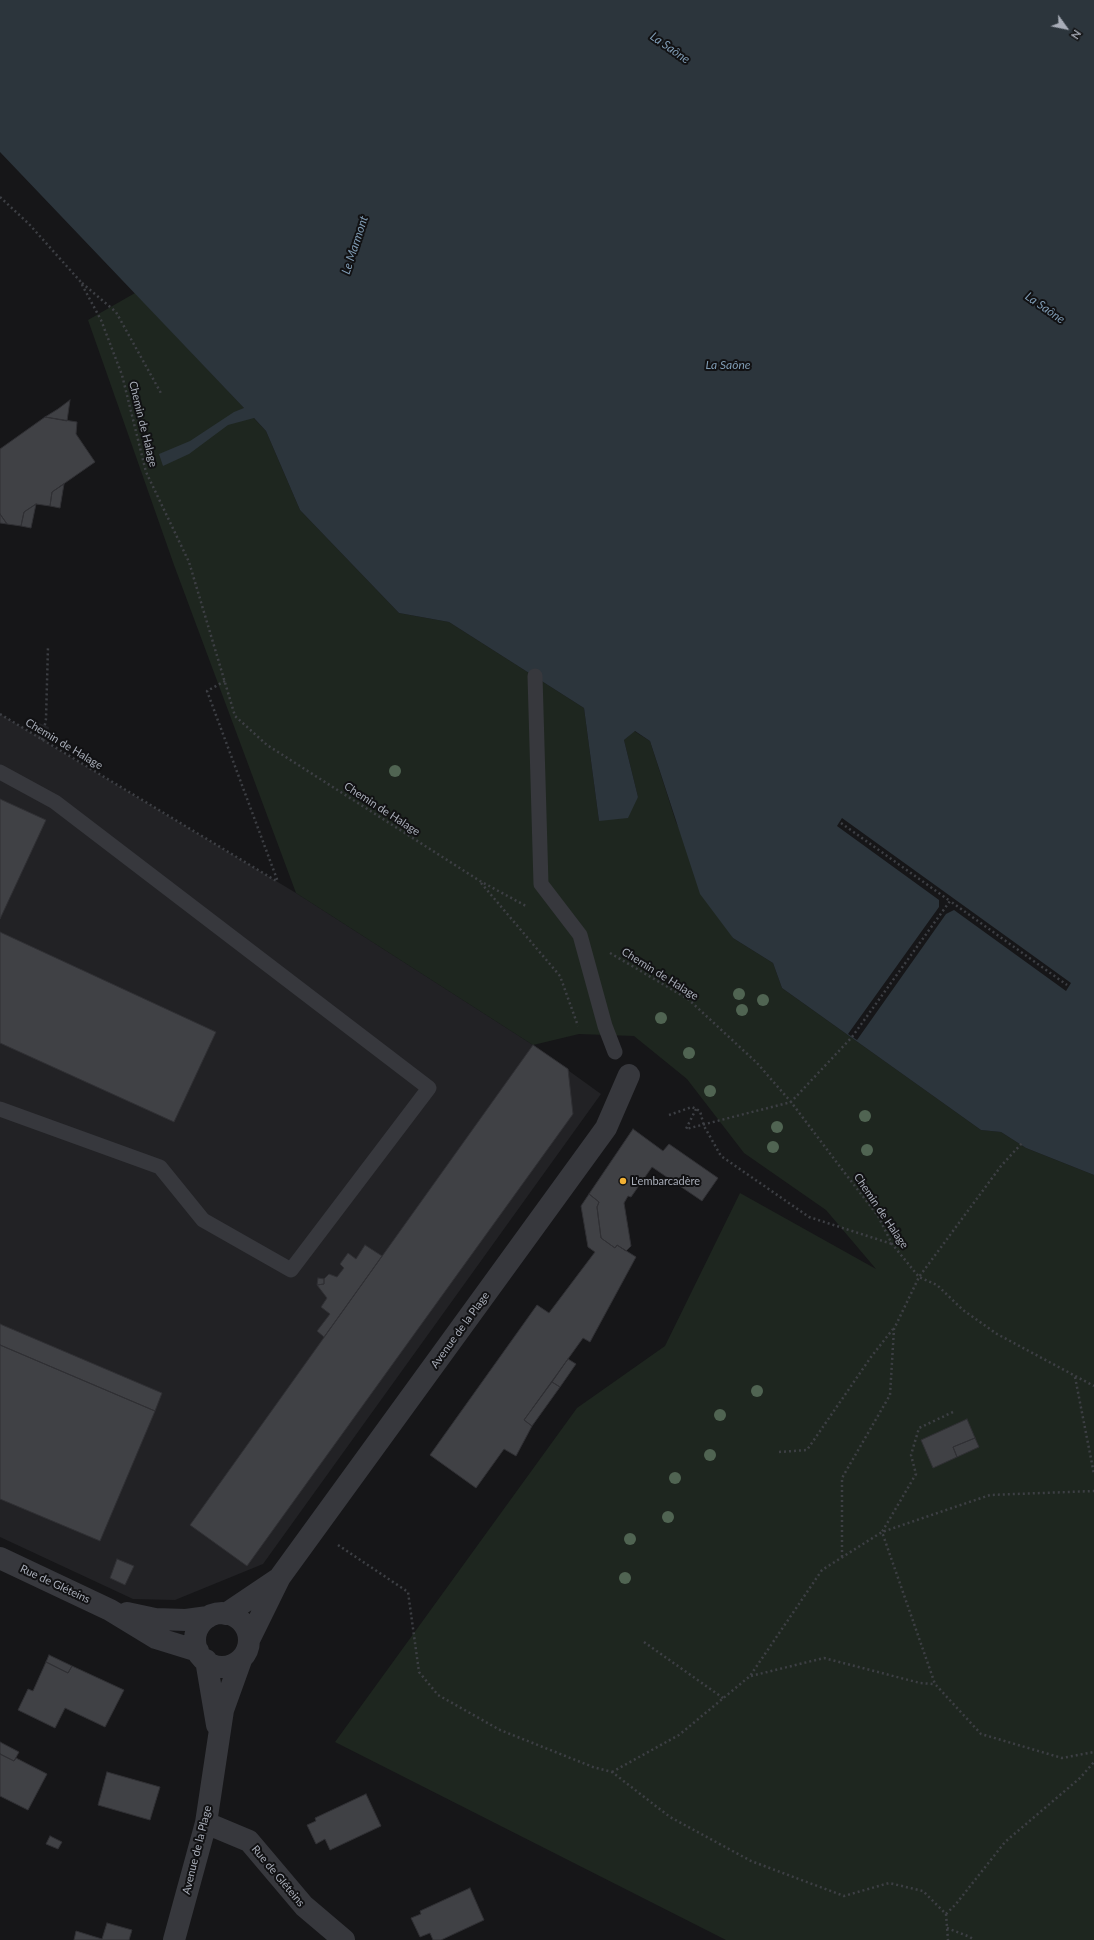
<!DOCTYPE html>
<html>
<head>
<meta charset="utf-8">
<style>
	body { margin:0 }
	#map { position:relative; width:1094px; height:1940px; overflow:hidden; background:#161618; font-family:Lato,sans-serif }
	canvas { display:block }
	.north { position:absolute; left:1046px; top:8px; width:40px; height:40px; -webkit-text-stroke:3px #111113; paint-order:stroke; rotate:123deg; font-size:11px; font-weight:700; line-height:16px; text-align:center; color:#a8adb8 }
	.north::after { content:''; display:block; margin:auto; width:14px; height:18px; background:#a8adb8; clip-path:polygon(50% 0,100% 100%,50% 72%,0 100%) }
</style>
</head>
<body>
<div id="map">
<canvas width="1094" height="1940"></canvas>
<div class="north">N</div>
</div>
<script>
const ctx = document.querySelector('canvas').getContext('2d');
ctx.lineJoin = 'round';
function fill(path, color) {
  ctx.fillStyle = color;
  ctx.fill(path, 'evenodd');
}
function shape(rows) {
  const path = new Path2D();
  for (const r of rows) {
    if (r.length === 3) {
      path.moveTo(r[0] + r[2], r[1]);
      path.arc(r[0], r[1], r[2], 0, 2 * Math.PI);
      continue;
    }
    path.moveTo(r[0], r[1]);
    for (let i = 2; i < r.length; i += 2) path.lineTo(r[i], r[i + 1]);
  }
  return path;
}
function stroke(path, color, width, dash) {
  ctx.strokeStyle = color;
  ctx.lineWidth = width;
  ctx.lineCap = dash ? 'butt' : 'round';
  ctx.setLineDash(dash || []);
  ctx.stroke(path);
}
function drawText(font, color, halo, rows, align = 'center') {
  ctx.font = font + ' Lato,sans-serif';
  ctx.lineWidth = 4;
  ctx.setLineDash([]);
  ctx.textBaseline = 'middle';
  ctx.strokeStyle = halo;
  ctx.fillStyle = color;
  for (const [text, x, y, turn = 0] of rows) {
    ctx.save();
    ctx.translate(x, y);
    ctx.rotate((+turn || 0) * Math.PI / 180);
    ctx.textAlign = isNaN(turn) ? turn : align;
    if (halo) ctx.strokeText(text, 0, 0);
    ctx.fillText(text, 0, 0);
    ctx.restore();
  }
}
fill(shape([
	[0,714,36,736,39,723,49,727,47,743,296,893,533,1045,601,1094,263,1564,175,1600,133,1599,0,1537]
]), '#222225');
fill(shape([
	[135,293,266,431,300,510,399,613,449,622,584,708,599,821,638,797,624,740,634,731,650,741,676,822,733,938,773,963,782,988,981,1130,1001,1132,1026,1148,1094,1175,1094,1940,726,1940,335,1742,577,1408,665,1346,740,1193,876,1269,826,1210,744,1153,687,1079,634,1036,579,1034,533,1045,296,893,174,565,88,320]
]), '#1e261f');
fill(shape([
	[0,0,1094,0,1094,1175,1026,1148,1001,1132,981,1130,782,988,773,963,733,938,700,894,650,741,635,731,624,740,638,797,628,818,599,821,584,708,449,622,399,613,300,510,266,431,254,418,228,425,189,454,163,466,159,454,190,441,234,412,244,408,0,152]
]), '#2c353c');
fill(shape([
	[842,818,1071,983,1066,991,954,910,946,914,857,1040,848,1034,939,907,939,900,837,826]
]), '#161618');
const building = shape([
	[70,400,67,421,45,417,58,409,70,400],
	[45,417,77,422,76,434,95,462,52,492,50,506,36,504,24,512,21,526,7,524,0,514,0,449,45,417],
	[64,484,60,508,50,506,52,492,64,484],
	[36,504,31,528,21,526,24,512,36,504],
	[0,514,7,524,0,523,0,514],
	[0,799,46,820,0,919,0,799],
	[0,932,216,1032,174,1122,0,1043,0,932],
	[533,1045,568,1069,573,1114,247,1566,190,1525,533,1045],
	[633,1129,663,1151,669,1144,718,1178,702,1201,652,1167,631,1197,628,1196,624,1203,631,1246,626,1251,617,1245,615,1248,601,1238,597,1207,599,1202,589,1194,633,1129],
	[589,1194,599,1202,597,1207,601,1238,615,1248,617,1245,636,1257,590,1342,583,1338,524,1420,532,1426,516,1456,504,1449,476,1488,430,1455,537,1305,549,1313,595,1252,588,1247,581,1206,589,1194],
	[365,1245,382,1256,324,1337,317,1331,330,1314,321,1307,327,1298,317,1285,324,1284,324,1279,329,1274,337,1277,344,1268,340,1264,348,1253,356,1259,365,1245],
	[318,1278,324,1279,324,1284,317,1285,318,1278],
	[0,1324,162,1393,155,1411,0,1345,0,1324],
	[0,1345,155,1411,100,1541,0,1499,0,1345],
	[568,1359,576,1364,560,1387,552,1382,568,1359],
	[552,1382,560,1387,532,1426,524,1420,552,1382],
	[967,1419,975,1438,953,1447,957,1457,933,1468,921,1440,967,1419],
	[975,1438,979,1447,957,1457,953,1447,975,1438],
	[117,1559,134,1566,125,1585,110,1578,117,1559],
	[49,1655,72,1666,68,1673,46,1662,49,1655],
	[46,1662,68,1673,72,1666,124,1690,105,1727,65,1708,55,1728,18,1710,28,1689,33,1691,46,1662],
	[0,1742,19,1752,14,1761,0,1754,0,1742],
	[0,1754,14,1761,16,1758,47,1774,28,1810,0,1796,0,1754],
	[107,1772,160,1787,150,1820,98,1805,107,1772],
	[366,1794,381,1826,330,1850,325,1839,316,1844,307,1825,316,1821,315,1818,366,1794],
	[50,1836,62,1842,58,1849,46,1844,50,1836],
	[470,1888,484,1920,441,1940,433,1940,430,1933,420,1937,411,1918,421,1914,420,1911,470,1888],
	[107,1923,132,1930,129,1940,74,1940,76,1931,102,1939,107,1923]
]);
fill(building, '#404145');
stroke(building, '#303034', 1);
stroke(shape([
	[0,197,29,224,80,281,101,320,122,375,146,472,189,562,235,716,267,745,480,881,526,906],
	[82,283,116,312,162,395],
	[225,681,207,691,278,882],
	[0,714,278,882],
	[42,740,46,719,48,647],
	[841,823,950,901],
	[481,883,560,976,578,1026],
	[610,953,688,999,757,1063,791,1102,841,1168,878,1216,892,1244,919,1277,937,1285,963,1310,997,1334,1094,1386],
	[696,1109,686,1129,791,1102,852,1037,950,901,1067,985],
	[669,1115,692,1107,700,1111,704,1126,721,1156,809,1217,892,1244],
	[1075,1377,1094,1474],
	[953,1412,919,1428,911,1455,916,1474,882,1532,935,1684,981,1734,1062,1758,1094,1752],
	[779,1452,807,1450,871,1357,893,1329],
	[338,1545,408,1592,419,1672,438,1695,500,1730,593,1767,612,1772,670,1817,751,1861,844,1896,889,1883,923,1891,946,1914,948,1940],
	[842,1557,842,1478,890,1395,894,1329,919,1277,1001,1166,1022,1143],
	[644,1642,723,1698],
	[751,1676,824,1658,920,1683,934,1684],
	[612,1772,679,1735,750,1676,822,1570,882,1532,990,1495,1094,1491],
	[946,1914,956,1904,1005,1842,1080,1778,1094,1762],
	[947,1928,970,1937,974,1940]
]), '#3d3f44', 2.5, [2, 3]);
stroke(shape([
	[535,676,541,884,580,935,605,1026,615,1052],
	[0,772,55,802,429,1088,291,1270,203,1220,160,1167,0,1109]
]), '#37383d', 15);
stroke(shape([
	[0,1558,110,1610,156,1638,198,1651],
	[222,1640,27],
	[127,1613,155,1619,186,1620,208,1617],
	[226,1614,278,1579],
	[250,1638,280,1577,606,1128,629,1075],
	[206,1660,217,1725],
	[206,1823,249,1841,304,1906,344,1940],
	[174,1940,206,1823,223,1710,241,1660]
]), '#37383d', 22);
ctx.fillStyle = '#506452';
for (const [x, y] of [
	[395,771],
	[739,994],
	[763,1000],
	[742,1010],
	[661,1018],
	[689,1053],
	[710,1091],
	[865,1116],
	[777,1127],
	[773,1147],
	[867,1150],
	[757,1391],
	[720,1415],
	[710,1455],
	[675,1478],
	[668,1517],
	[630,1539],
	[625,1578]
]) {
  ctx.beginPath();
  ctx.arc(x, y, 6, 0, 2 * Math.PI);
  ctx.fill();
}
for (const [x, y, r, color] of [
	[623,1181,4,"#f2b134"]
]) {
  const dot = new Path2D();
  dot.arc(x, y, r, 0, 2 * Math.PI);
  ctx.fillStyle = color;
  ctx.fill(dot);
  stroke(dot, '#111113', 1.5);
}
drawText('11px', '#a8adb8', '#111113', [
	["Chemin de Halage",143,424,76],
	["Chemin de Halage",64,744,31],
	["Chemin de Halage",382,809,33],
	["Chemin de Halage",660,974,32],
	["Chemin de Halage",881,1211,56],
	["Avenue de la Plage",460,1330,-54],
	["Rue de Gléteins",55,1584,25],
	["Avenue de la Plage",197,1850,-76],
	["Rue de Gléteins",278,1876,50]
]);
drawText('11px', '#a8adb8', '#111113', [
	["L'embarcadère",631,1181]
], 'left');
drawText('italic 12px', '#7f9bb3', '#111113', [
	["La Saône",670,48,35],
	["Le Marmont",355,245,-72],
	["La Saône",1045,308,35],
	["La Saône",728,365]
]);
</script>
</body>
</html>
